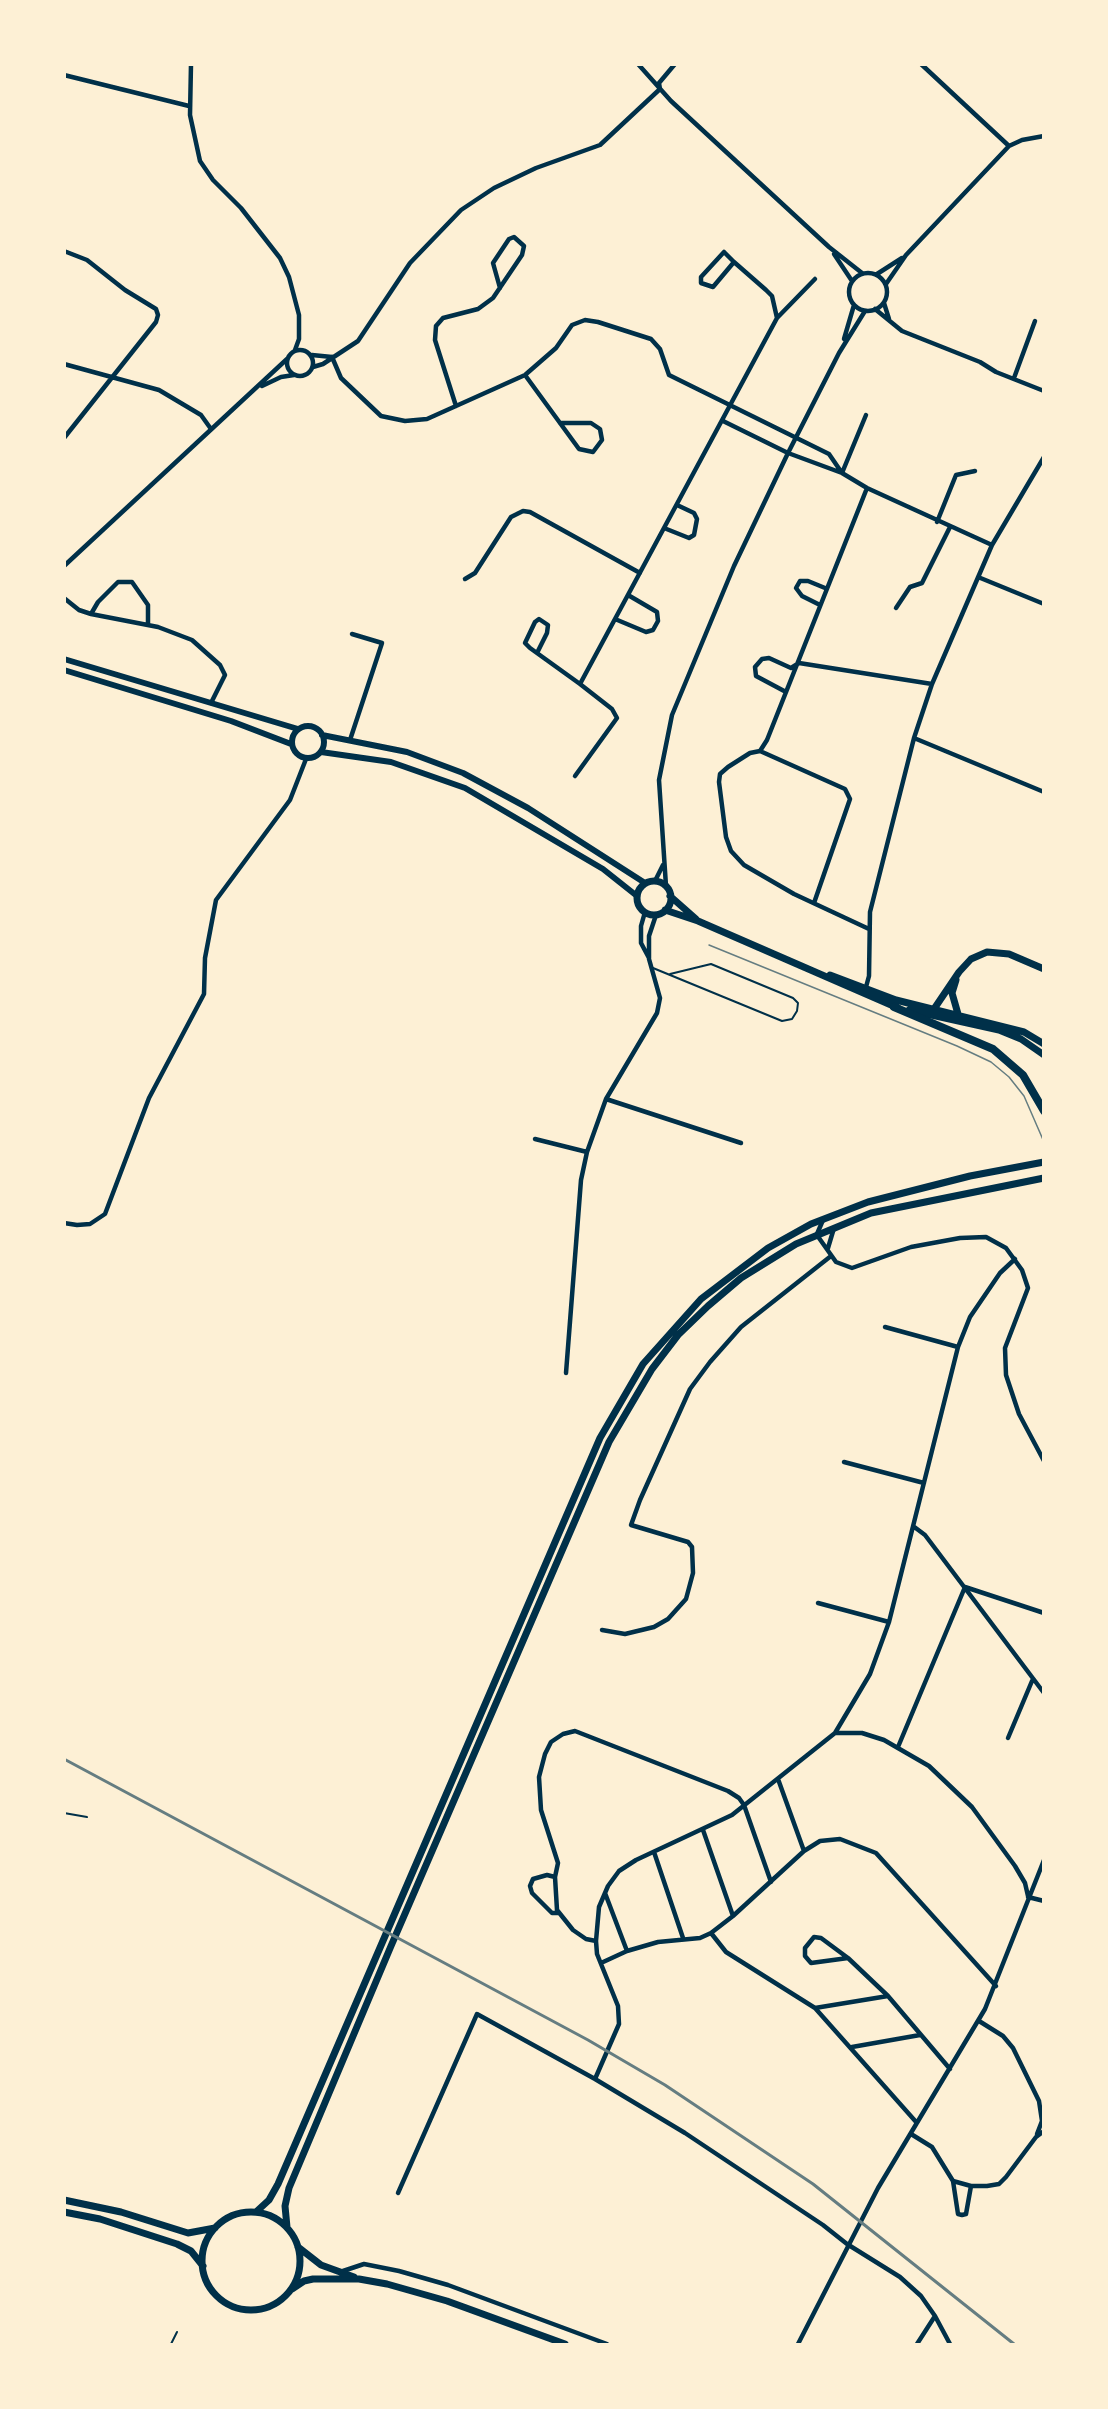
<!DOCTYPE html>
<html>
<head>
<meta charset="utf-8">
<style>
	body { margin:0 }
	#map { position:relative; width:1108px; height:2409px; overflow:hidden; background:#fdf0d5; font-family:"DM Sans",sans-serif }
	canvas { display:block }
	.frame { position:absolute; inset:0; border:66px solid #fdf0d5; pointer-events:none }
</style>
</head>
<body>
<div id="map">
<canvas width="1108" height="2409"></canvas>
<div class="frame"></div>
</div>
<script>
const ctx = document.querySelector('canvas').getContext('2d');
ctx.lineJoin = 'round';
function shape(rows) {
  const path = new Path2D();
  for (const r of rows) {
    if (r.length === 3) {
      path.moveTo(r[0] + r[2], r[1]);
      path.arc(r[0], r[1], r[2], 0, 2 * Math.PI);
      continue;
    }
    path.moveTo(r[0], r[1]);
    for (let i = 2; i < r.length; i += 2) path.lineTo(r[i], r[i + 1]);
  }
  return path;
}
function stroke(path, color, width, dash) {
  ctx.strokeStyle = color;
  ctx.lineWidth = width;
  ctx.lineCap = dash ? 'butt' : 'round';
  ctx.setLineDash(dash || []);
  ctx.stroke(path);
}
stroke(shape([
	[653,968,782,1021,792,1019,797,1011,798,1003,793,998,711,964,670,974],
	[64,1813,87,1817],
	[171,2344,177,2332]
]), '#003049', 2);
stroke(shape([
	[191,64,190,115,200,161,213,180,241,208,280,258,289,277,299,315,299,339,295,350],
	[638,64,671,101,829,247,862,273],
	[921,64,1009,146],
	[64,75,189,106],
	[660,89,659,83,675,64],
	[64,251,87,260,125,290,156,309,158,315,156,322,64,438],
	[834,254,852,281],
	[734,262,713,287,701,283,701,277,724,252,734,262,766,290,772,296,777,318],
	[868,292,19],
	[877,274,902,258],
	[886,284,906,255,1009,146,1022,140,1044,136],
	[884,303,889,319],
	[875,309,902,331,980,362,996,372,1044,391],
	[844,339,854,305],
	[300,363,13],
	[312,355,332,357],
	[332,357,341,378,381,416,405,421,427,419,525,375,556,348,572,325,585,320,598,322,651,339,660,349,669,375,829,454,842,473],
	[64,364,159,390,201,415,211,429],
	[313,367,323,364,358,341,410,263,461,210,494,188,536,168,600,145,660,89],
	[525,375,579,449,593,452,602,440,600,429,591,423,560,423],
	[1014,378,1035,321],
	[262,386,281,377,294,375],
	[456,406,435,340,436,326,443,318,478,309,493,298,522,255,524,246,514,237,509,239,493,263,500,288],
	[723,421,788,453,842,473,867,488,992,545],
	[842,473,866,415],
	[867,488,767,740,760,751,750,753,728,767,720,774,719,782,726,837,731,851,744,865,794,894,869,929],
	[937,522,956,475,975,471],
	[664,528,689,538,694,535,697,519,694,513,677,505],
	[64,566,287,359],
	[978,577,1044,604],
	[465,579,475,573,511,517,523,511,530,512,640,573],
	[64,598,79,610,91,614,158,627,192,640,220,665,225,675,211,703],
	[820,605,802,596,796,588,800,581,808,581,825,588],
	[896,608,910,587,922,583,950,527],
	[91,614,98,602,118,582,132,582,148,605,148,625],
	[615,619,646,632,653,630,658,621,657,612,628,595],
	[537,653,547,633,548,625,539,619,535,622,525,643,530,648,580,684],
	[786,692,756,676,755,667,762,659,769,658,791,668,799,663,932,684],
	[914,738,1044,792],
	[350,740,382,643,352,634],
	[760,751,845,789,850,799,814,903],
	[575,776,617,718,612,709,580,684,777,318,815,279],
	[655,881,663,865],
	[666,886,659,780,672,715,734,566,788,453,839,353,865,311],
	[645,912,641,926,641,943,649,958],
	[866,987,869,976,870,912,914,738,932,684,992,545,1044,457],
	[606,1099,741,1143],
	[535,1139,587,1152],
	[823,1220,817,1234,819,1238,836,1262,852,1268,911,1247,960,1238,986,1237,1006,1248,1022,1270,1028,1288,1005,1348,1006,1375,1019,1414,1044,1461],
	[64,1223,77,1225,90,1224,105,1214,149,1098,204,994,205,958,216,900,290,800,306,759],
	[828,1248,834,1228],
	[885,1327,958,1347],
	[566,1373,581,1180,587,1152,606,1099,657,1013,660,998,649,959,649,936,656,915],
	[844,1462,924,1483],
	[913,1526,925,1535,1044,1693],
	[818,1603,889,1622],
	[602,1630,625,1634,654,1627,668,1619,686,1599,693,1573,692,1547,688,1542,631,1525,640,1500,690,1389,710,1362,741,1327,831,1256],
	[835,1733,862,1733,884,1740,929,1766,972,1807,1015,1866,1025,1883,1028,1896],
	[1008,1738,1032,1681],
	[898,1747,965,1587,1044,1613],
	[778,1779,804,1851],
	[703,1830,733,1916],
	[654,1852,683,1938],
	[555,1877,558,1863,541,1810,539,1777,545,1754,551,1742,563,1734,575,1731,728,1791,739,1798,744,1805,771,1882],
	[605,1893,627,1951],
	[1028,1897,1044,1901],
	[559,1913,552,1913,532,1893,530,1886,533,1879,547,1875,555,1877,557,1910,573,1930,586,1939,596,1941],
	[711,1933,726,1952,815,2008,917,2123],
	[848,1958,811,1963,805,1956,805,1948,814,1937,821,1938,848,1958,888,1996,950,2069],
	[601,1963,627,1951,658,1942,700,1938,711,1933,733,1916,804,1851,820,1841,840,1839,876,1853,996,1986],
	[815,2008,888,1996],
	[979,2021,1003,2036,1013,2048,1039,2101,1042,2121,1037,2134],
	[852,2047,920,2035],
	[595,2079,619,2024,618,2006,597,1954,596,1941,599,1907,608,1886,619,1871,636,1860,732,1815,835,1733,870,1674,889,1622,958,1347,970,1317,1000,1273,1015,1259],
	[911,2134,932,2147,953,2181,971,2186,987,2186,999,2184,1006,2177,1036,2137,1044,2131],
	[953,2181,958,2214,962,2215,966,2214,971,2186],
	[398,2193,477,2014,595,2079,685,2133,823,2225,847,2244,900,2277,921,2296,935,2316,950,2344],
	[340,2272,364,2264,399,2271,448,2285,607,2344],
	[798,2344,878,2188,985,2009,1044,1860],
	[917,2344,935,2316]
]), '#003049', 4.5);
stroke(shape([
	[64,659,298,729],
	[64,670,231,721,291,744],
	[308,742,16],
	[322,735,407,752,463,773,528,808,645,883],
	[321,752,391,762,465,788,603,869,637,896]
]), '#003049', 6);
stroke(shape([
	[654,898,17],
	[670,896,696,919],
	[665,910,698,921,898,1008],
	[830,975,896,1000,1024,1032,1044,1044],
	[956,980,952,993,958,1014],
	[934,1009,959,972,971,959,987,952,1009,954,1044,969],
	[909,1010,999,1030,1021,1039,1044,1055],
	[64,2200,121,2212,188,2233,215,2228],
	[64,2212,100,2219,177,2244,191,2251,203,2266],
	[256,2212,269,2200,278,2184,600,1438,643,1364,701,1299,768,1248,811,1224,868,1202,970,1176,1044,1162],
	[251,2261,49],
	[287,2227,285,2206,289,2188,391,1946,609,1442,652,1369,678,1335,708,1306,741,1278,796,1244,871,1213,1044,1178],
	[298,2247,321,2265,354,2277],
	[292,2289,304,2281,313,2279,359,2279,387,2284,447,2301,565,2344]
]), '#003049', 7);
stroke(shape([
	[894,1007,993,1049,1023,1075,1044,1111]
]), '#003049', 8);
stroke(shape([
	[709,945,957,1046,991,1062,1009,1077,1024,1096,1044,1142]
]), '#657d81', 1.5);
stroke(shape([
	[64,1759,588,2040,665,2085,813,2184,1014,2344]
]), '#657d81', 3);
</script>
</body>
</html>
